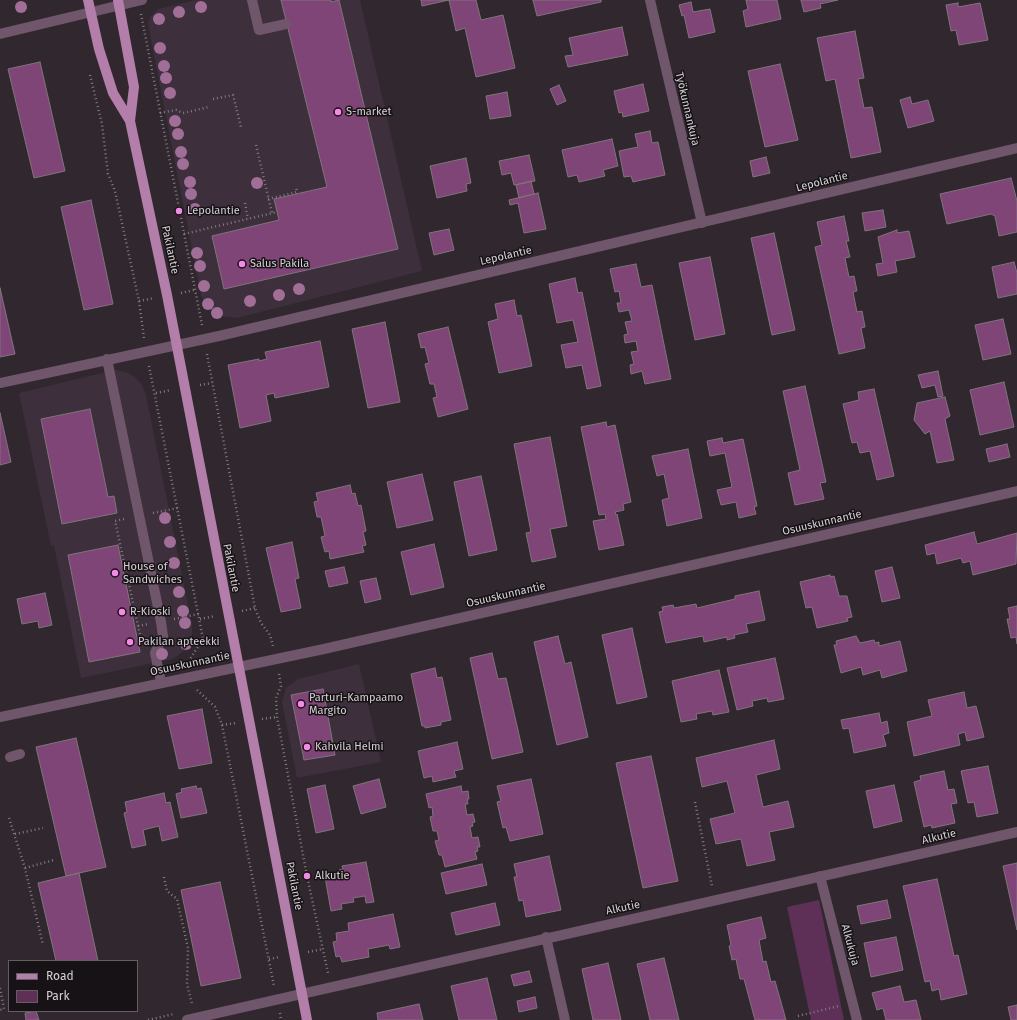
<!DOCTYPE html>
<html>
<head>
<meta charset="utf-8">
<style>
	body { margin:0 }
	#map { position:relative; width:1017px; height:1020px; overflow:hidden; background:#31282f; font-family:"Fira Sans",sans-serif }
	canvas { display:block }
	.legend { position:absolute; left:8px; top:960px; width:130px; height:52px; box-sizing:border-box; background:#161215; border:1px solid #635e61; margin:0; padding:5px 7px; list-style:none; font-size:12px; color:#d6d0d4 }
	.legend li { display:flex; align-items:center; gap:8px; height:20px }
	.legend b { width:20px; border:1px solid #635e61 }
</style>
</head>
<body>
<div id="map">
<canvas width="1017" height="1020"></canvas>
<ul class="legend">
<li><b style="height:5px;background:#b47eaa"></b>Road</li>
<li><b style="height:11px;background:#5e2f57"></b>Park</li>
</ul>
</div>
<script>
const ctx = document.querySelector('canvas').getContext('2d');
ctx.lineJoin = 'round';
function fill(path, color) {
  ctx.fillStyle = color;
  ctx.fill(path, 'evenodd');
}
function shape(rows) {
  const path = new Path2D();
  for (const r of rows) {
    path.moveTo(r[0], r[1]);
    for (let i = 2; i < r.length; i += 2) path.lineTo(r[i], r[i + 1]);
  }
  return path;
}
function stroke(path, color, width, dash) {
  ctx.strokeStyle = color;
  ctx.lineWidth = width;
  ctx.lineCap = dash ? 'butt' : 'round';
  ctx.setLineDash(dash || []);
  ctx.stroke(path);
}
function drawText(font, color, halo, rows, align = 'center') {
  ctx.font = font + ' "Fira Sans",sans-serif';
  ctx.lineWidth = 3;
  ctx.setLineDash([]);
  ctx.textBaseline = 'middle';
  ctx.strokeStyle = halo;
  ctx.fillStyle = color;
  for (const [text, x, y, turn = 0] of rows) {
    ctx.save();
    ctx.translate(x, y);
    ctx.rotate((+turn || 0) * Math.PI / 180);
    ctx.textAlign = isNaN(turn) ? turn : align;
    if (halo) ctx.strokeText(text, 0, 0);
    ctx.fillText(text, 0, 0);
    ctx.restore();
  }
}
fill(shape([
	[196,0,360,0,422,271,237,318,218,316,206,306,201,295,148,24,150,17,158,9],
	[115,370,125,372,135,377,142,385,146,395,192,625,192,636,185,650,173,659,81,678,54,546,51,546,19,393],
	[359,664,381,762,297,778,282,702,286,688,298,679]
]), '#3d2f3b');
fill(shape([
	[819,900,844,1020,811,1020,787,907]
]), '#5e2f57');
const building = shape([
	[281,0,331,0,331,2,339,0,398,249,224,289,212,236,279,220,274,199,327,187,281,0],
	[421,0,476,0,481,20,503,15,515,68,476,77,465,28,456,31,449,0,422,6,421,0],
	[533,0,601,0,601,2,537,16,533,0],
	[746,0,777,0,781,19,746,27,743,11,748,9,746,0],
	[801,0,838,0,820,4,821,8,804,12,801,0],
	[691,2,693,12,710,9,715,32,689,38,684,15,682,16,679,5,691,2],
	[958,3,958,7,980,3,988,40,959,45,956,30,951,31,946,5,958,3],
	[622,27,628,55,568,67,565,56,573,55,569,38,622,27],
	[855,31,864,78,858,79,864,108,872,107,881,152,851,158,835,79,826,81,817,38,855,31],
	[40,62,65,171,34,178,8,69,40,62],
	[780,64,798,140,765,147,748,71,780,64],
	[643,84,649,111,623,117,622,112,619,113,614,91,643,84],
	[559,85,566,101,557,105,550,89,559,85],
	[507,92,511,116,490,119,486,96,507,92],
	[910,97,912,104,928,100,934,121,908,128,900,100,910,97],
	[650,131,652,143,658,142,665,175,633,182,631,176,624,177,619,151,638,147,635,134,650,131],
	[612,139,618,166,603,170,605,176,579,182,577,175,568,177,562,150,612,139],
	[529,155,535,181,514,185,511,173,502,175,499,161,529,155],
	[766,157,770,173,753,177,750,161,766,157],
	[466,158,471,183,466,184,467,191,437,198,430,166,466,158],
	[1011,178,1017,201,1017,232,999,236,995,216,991,214,947,224,940,194,1011,178],
	[531,181,534,194,519,198,516,185,531,181],
	[538,193,546,229,524,233,518,203,510,205,509,200,538,193],
	[91,200,113,304,84,310,61,207,91,200],
	[883,210,886,227,865,231,862,213,883,210],
	[844,216,849,241,846,241,850,257,845,258,849,277,854,276,857,291,853,292,857,312,862,311,865,327,861,328,865,348,839,354,815,247,822,245,817,222,844,216],
	[449,229,454,250,434,255,429,233,449,229],
	[897,230,897,233,909,231,915,257,895,261,897,272,878,276,876,264,883,263,878,237,897,230],
	[774,233,795,330,772,335,751,238,774,233],
	[710,257,725,334,695,340,679,263,710,257],
	[1014,262,1017,273,1017,294,998,298,992,267,1014,262],
	[636,264,641,287,652,285,671,379,645,384,642,371,631,374,630,365,634,364,631,352,638,351,636,341,625,343,624,335,628,334,625,322,632,321,629,310,619,312,617,303,621,303,619,291,615,292,610,269,636,264],
	[575,278,578,293,582,292,601,386,587,389,582,365,566,368,561,345,578,342,573,320,557,323,549,284,575,278],
	[0,288,15,354,0,357,0,288],
	[514,300,517,316,521,315,532,366,499,373,488,322,498,319,495,304,514,300],
	[1003,319,1011,354,983,360,975,325,1003,319],
	[385,322,400,402,368,408,352,329,385,322],
	[448,327,468,409,438,417,433,398,437,397,434,384,430,384,425,364,429,363,425,347,421,348,418,334,448,327],
	[320,341,329,387,275,398,274,393,266,395,271,421,240,428,228,365,259,359,259,361,267,359,265,352,320,341],
	[938,371,943,396,938,397,935,385,922,388,918,375,938,371],
	[1004,382,1014,427,980,435,970,390,1004,382],
	[805,386,826,482,820,483,824,499,795,505,788,473,800,470,783,391,805,386],
	[874,389,894,476,877,480,870,451,860,453,857,442,852,443,843,404,859,400,858,392,874,389],
	[945,397,950,416,945,419,954,460,937,463,930,431,925,434,914,420,917,403,945,397],
	[90,409,108,497,114,496,117,513,62,524,41,419,90,409],
	[0,413,11,462,0,465,0,413],
	[606,422,607,427,615,425,631,502,623,504,624,510,615,512,616,515,617,514,624,545,599,550,593,521,606,519,605,514,599,515,581,427,606,422],
	[550,437,567,526,550,529,556,557,532,562,526,533,531,532,514,444,550,437],
	[722,438,723,443,743,439,757,506,754,507,756,514,739,518,736,502,721,505,717,490,732,487,725,453,710,456,707,441,722,438],
	[1007,444,1010,457,989,462,986,449,1007,444],
	[688,449,702,518,667,526,662,500,669,498,664,474,657,476,652,456,688,449],
	[422,474,433,520,397,528,387,482,422,474],
	[481,476,497,550,469,556,454,482,481,476],
	[350,485,352,494,355,493,358,506,361,505,366,531,363,532,366,545,362,546,364,552,330,559,329,551,325,552,321,537,325,536,321,517,317,517,314,502,318,501,316,493,350,485],
	[974,532,977,544,1017,533,1016,564,973,575,970,561,963,563,961,558,937,564,935,553,927,555,925,545,974,532],
	[292,542,299,578,295,579,301,608,281,612,266,548,292,542],
	[434,544,444,587,411,595,401,552,434,544],
	[118,545,140,652,89,662,68,555,118,545],
	[344,567,348,583,329,587,325,571,344,567],
	[892,567,900,598,882,602,875,571,892,567],
	[830,575,830,577,834,576,839,596,847,596,852,617,847,618,848,621,817,628,812,607,806,608,800,582,830,575],
	[376,578,381,599,365,603,360,581,376,578],
	[759,591,765,620,746,624,748,632,734,635,735,638,727,640,727,637,704,642,703,636,666,643,659,612,663,611,662,607,673,605,674,608,696,604,697,608,735,599,735,596,759,591],
	[45,593,52,625,39,628,38,621,22,624,17,599,45,593],
	[1017,606,1017,644,1016,637,1011,638,1007,619,1010,619,1008,608,1017,606],
	[632,628,647,697,617,704,602,635,632,628],
	[558,636,565,664,571,662,588,737,557,745,534,642,558,636],
	[856,636,860,643,874,640,875,643,879,642,879,646,900,641,907,671,882,678,880,670,863,675,861,667,841,673,834,645,837,645,836,641,856,636],
	[492,653,498,679,506,678,523,752,492,759,470,658,492,653],
	[775,658,784,699,768,702,767,698,752,701,753,706,737,710,727,668,775,658],
	[435,668,437,678,442,677,451,720,441,722,441,725,425,728,425,726,422,726,411,674,435,668],
	[719,670,729,712,713,715,712,711,696,714,697,719,681,722,672,681,719,670],
	[323,689,335,755,304,760,291,695,323,689],
	[964,692,967,708,976,706,984,737,967,741,965,732,958,734,960,745,914,756,907,722,932,716,928,700,964,692],
	[202,709,212,763,179,769,167,716,202,709],
	[879,713,881,723,887,721,889,733,883,735,886,746,854,753,849,728,843,729,841,720,879,713],
	[76,738,106,867,66,876,36,747,76,738],
	[774,740,780,769,756,775,763,807,788,801,794,827,769,832,775,860,747,866,741,839,716,844,710,819,735,813,727,781,702,787,696,758,774,740],
	[457,742,463,769,454,771,456,777,433,782,432,776,424,778,418,751,457,742],
	[651,756,678,881,643,888,616,763,651,756],
	[988,766,998,813,977,817,974,802,968,803,961,771,988,766],
	[944,771,948,790,954,789,957,803,951,804,955,823,932,828,931,825,924,827,914,782,921,780,920,776,944,771],
	[379,779,386,807,361,814,353,786,379,779],
	[531,779,543,834,510,841,506,827,503,828,497,802,501,801,497,786,531,779],
	[325,785,334,829,316,833,307,789,325,785],
	[894,785,902,821,874,828,866,791,894,785],
	[196,786,197,789,201,788,207,813,181,818,176,794,182,792,181,789,196,786],
	[461,786,462,792,468,791,469,799,467,799,468,804,465,804,467,815,473,814,475,822,472,823,473,826,470,827,472,838,478,837,480,847,477,847,478,851,475,852,477,859,445,867,442,855,439,855,435,841,439,840,437,831,433,831,430,817,433,816,432,807,429,808,426,794,461,786],
	[164,793,166,803,170,802,178,837,162,841,159,826,143,830,146,845,132,848,124,813,127,812,125,802,164,793],
	[549,856,561,910,526,917,523,900,519,901,514,877,517,877,514,864,549,856],
	[366,862,374,902,366,903,365,896,353,898,354,902,341,904,342,909,331,911,325,877,340,874,339,870,343,869,342,866,366,862],
	[1017,863,1017,930,1003,866,1017,863],
	[482,864,487,885,446,894,441,873,482,864],
	[79,873,98,961,56,961,38,883,79,873],
	[937,879,954,956,958,955,967,994,941,1000,939,989,932,991,930,981,925,982,903,886,937,879],
	[220,882,241,978,201,986,181,890,220,882],
	[887,900,891,918,861,924,857,906,887,900],
	[495,903,500,925,456,935,451,913,495,903],
	[393,914,400,947,390,949,389,945,368,949,369,957,342,962,340,956,336,957,333,942,337,941,336,933,349,931,348,923,393,914],
	[761,917,766,938,759,940,763,962,766,961,771,982,775,981,786,1020,755,1020,744,979,740,979,736,959,732,960,729,946,731,945,727,925,761,917],
	[896,937,903,970,871,977,864,943,896,937],
	[664,958,679,1020,650,1020,637,964,664,958],
	[608,963,621,1020,593,1020,582,969,608,963],
	[529,971,532,982,514,986,511,975,529,971],
	[487,978,497,1020,459,1020,451,986,487,978],
	[900,986,904,1002,916,1000,921,1020,886,1020,883,1008,877,1010,872,993,900,986],
	[535,997,537,1008,519,1012,517,1001,535,997],
	[419,1004,423,1020,378,1020,377,1013,419,1004],
	[1017,1005,1017,1020,1011,1020,1008,1007,1017,1005],
	[36,1011,39,1020,26,1020,25,1013,36,1011]
]);
fill(building, '#7f4577');
stroke(building, '#7f747c', 1);
stroke(shape([
	[141,14,202,325],
	[90,75,102,124,108,174,115,191,139,301,144,338],
	[213,99,233,95,241,127],
	[160,113,176,110,183,113,209,107],
	[256,145,272,213],
	[268,199,297,192,296,186],
	[245,203,248,219],
	[184,234,277,212],
	[181,293,194,290],
	[139,301,154,298],
	[207,354,255,608,261,623,270,635,273,646],
	[149,366,203,639,190,659,191,662],
	[200,385,212,383],
	[156,393,171,390],
	[153,513,178,508],
	[124,519,115,521,142,644],
	[126,567,135,565],
	[129,583,138,581],
	[242,611,255,608],
	[174,619,199,614],
	[200,619,215,616],
	[138,626,148,624],
	[279,674,281,686,276,698,277,717,307,876,328,973],
	[197,690,215,707,222,725,274,986],
	[262,719,277,717],
	[222,725,236,723],
	[695,802,712,886],
	[9,818,25,868,43,945],
	[15,834,43,828],
	[25,868,54,860],
	[164,877,167,891,177,899,188,948,187,984,192,1004],
	[308,952,323,949],
	[269,959,280,957],
	[0,988,4,1009,0,1010],
	[280,1013,281,1020],
	[798,1016,839,1006],
	[148,1020,174,1014]
]), '#837c81', 2.5, [1, 3]);
stroke(shape([
	[252,0,259,30,286,24],
	[650,0,702,223],
	[0,34,142,0],
	[107,359,161,622,163,636,155,653,161,682],
	[0,383,219,336,1017,148],
	[0,717,324,649,1017,491],
	[10,757,20,754],
	[820,876,857,1020],
	[546,937,565,1020],
	[187,1020,1017,832]
]), '#70566b', 10);
stroke(shape([
	[88,0,99,49,113,93,130,121,167,295,307,1020],
	[118,0,134,87,130,121]
]), '#b47eaa', 10);
ctx.fillStyle = '#a16e98';
for (const [x, y] of [
	[21,7],
	[201,7],
	[179,12],
	[159,19],
	[160,48],
	[164,66],
	[166,78],
	[170,93],
	[175,121],
	[178,134],
	[181,152],
	[183,164],
	[190,182],
	[257,183],
	[191,194],
	[195,209],
	[197,253],
	[200,266],
	[204,286],
	[299,289],
	[279,295],
	[250,301],
	[208,304],
	[217,313],
	[165,518],
	[170,542],
	[174,563],
	[179,592],
	[183,611],
	[185,623],
	[186,644],
	[162,654]
]) {
  ctx.beginPath();
  ctx.arc(x, y, 6, 0, 2 * Math.PI);
  ctx.fill();
}
for (const [x, y, r, color] of [
	[338,112,4,"#f987e8"],
	[179,211,4,"#f987e8"],
	[242,264,4,"#f987e8"],
	[115,573,4,"#f987e8"],
	[122,612,4,"#f987e8"],
	[130,642,4,"#f987e8"],
	[301,704,4,"#f987e8"],
	[307,747,4,"#f987e8"],
	[307,876,4,"#f987e8"]
]) {
  const dot = new Path2D();
  dot.arc(x, y, r, 0, 2 * Math.PI);
  ctx.fillStyle = color;
  ctx.fill(dot);
  stroke(dot, '#161215', 1.5);
}
drawText('11px', '#d6d0d4', '#161215', [
	["Työkunnankuja",687,109,77],
	["Lepolantie",822,182,-14],
	["Pakilantie",170,250,78],
	["Lepolantie",506,256,-13],
	["Osuuskunnantie",822,523,-13],
	["Pakilantie",231,568,79],
	["Osuuskunnantie",506,595,-13],
	["Osuuskunnantie",190,664,-12],
	["Alkutie",939,837,-13],
	["Pakilantie",294,886,79],
	["Alkutie",623,908,-12],
	["Alkukuja",850,945,75]
]);
drawText('11px', '#d6d0d4', '#161215', [
	["S-market",346,112],
	["Lepolantie",187,211],
	["Salus Pakila",250,264],
	["House of",123,567],
	["Sandwiches",123,580],
	["R-Kioski",130,612],
	["Pakilan apteekki",138,642],
	["Parturi-Kampaamo",309,698],
	["Margito",309,711],
	["Kahvila Helmi",315,747],
	["Alkutie",315,876]
], 'left');
</script>
</body>
</html>
